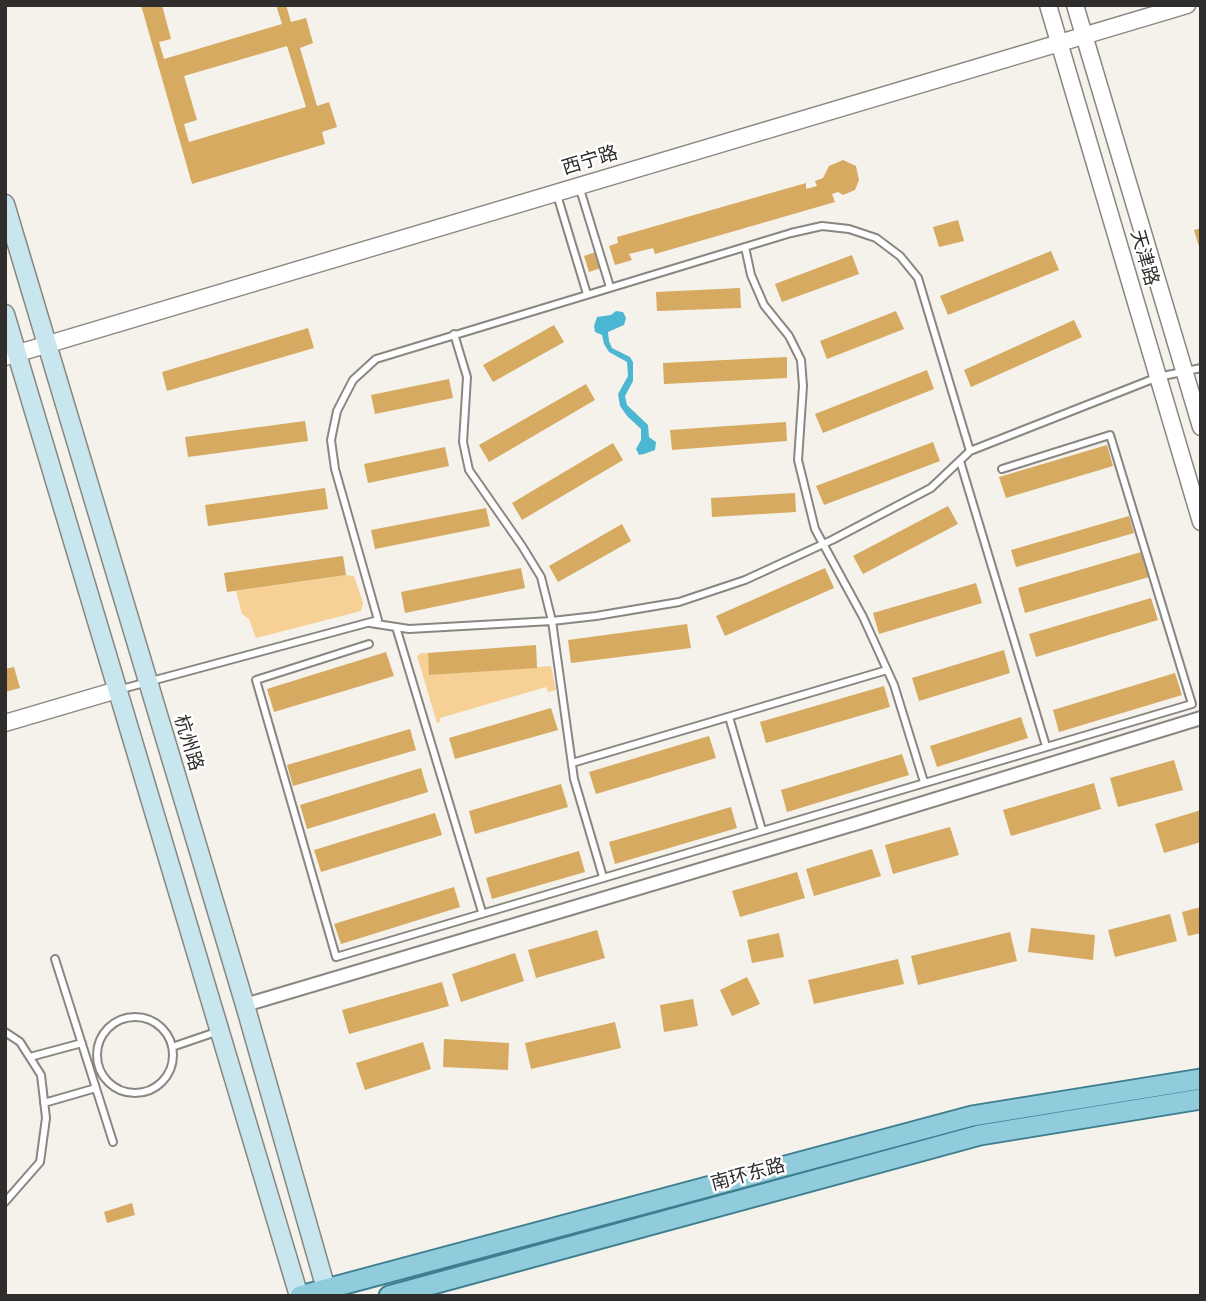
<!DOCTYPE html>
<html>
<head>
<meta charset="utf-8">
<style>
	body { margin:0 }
	#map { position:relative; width:1206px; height:1301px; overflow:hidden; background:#f5f1eb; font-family:Manrope,sans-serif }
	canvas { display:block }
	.frame { position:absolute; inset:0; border:7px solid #302e2c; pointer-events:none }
</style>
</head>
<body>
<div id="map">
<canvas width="1206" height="1301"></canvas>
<div class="frame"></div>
</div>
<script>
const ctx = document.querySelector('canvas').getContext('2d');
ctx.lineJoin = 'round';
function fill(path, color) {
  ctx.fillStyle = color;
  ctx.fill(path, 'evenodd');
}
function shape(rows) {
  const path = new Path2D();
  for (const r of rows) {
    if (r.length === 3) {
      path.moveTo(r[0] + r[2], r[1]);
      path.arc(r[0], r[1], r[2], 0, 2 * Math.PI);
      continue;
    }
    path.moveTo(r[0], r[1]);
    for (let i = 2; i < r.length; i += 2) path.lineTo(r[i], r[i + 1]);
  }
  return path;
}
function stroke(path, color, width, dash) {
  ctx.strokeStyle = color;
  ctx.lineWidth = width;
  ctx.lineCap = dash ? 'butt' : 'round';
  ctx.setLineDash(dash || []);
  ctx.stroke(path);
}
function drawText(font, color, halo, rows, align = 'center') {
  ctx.font = font + ' Manrope,"Noto Sans SC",sans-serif';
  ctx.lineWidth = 5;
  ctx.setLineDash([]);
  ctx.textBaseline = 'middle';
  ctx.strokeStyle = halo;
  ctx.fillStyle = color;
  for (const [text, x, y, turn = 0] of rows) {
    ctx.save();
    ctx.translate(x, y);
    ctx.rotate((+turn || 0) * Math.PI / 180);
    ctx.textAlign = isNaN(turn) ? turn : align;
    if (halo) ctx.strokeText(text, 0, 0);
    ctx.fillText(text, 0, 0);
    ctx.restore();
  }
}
fill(shape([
	[346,575,354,576,363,603,361,611,256,638,249,619,242,614,236,591],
	[421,653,428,653,430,675,551,666,556,690,548,692,546,687,440,718,440,722,437,723,417,656]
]), '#f6d094');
fill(shape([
	[616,311,623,312,626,318,624,325,608,332,609,341,612,348,630,357,633,362,633,381,625,396,627,405,648,425,649,437,656,442,655,450,644,454,639,455,636,449,641,440,641,429,627,416,620,406,618,394,628,376,627,362,609,352,604,344,602,335,595,332,594,326,597,317,611,315]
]), '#4cb7d3');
fill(shape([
	[141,5,162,5,171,39,159,42,164,59,282,24,276,5,286,5,291,22,306,18,313,43,300,48,317,106,329,102,337,127,322,132,325,144,192,184],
	[287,46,306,107,189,142,184,124,197,120,184,76],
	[843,160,856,166,859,180,855,190,843,195,838,192,832,194,835,202,655,254,653,248,629,254,632,260,615,265,609,246,618,243,617,237,806,183,806,189,817,186,815,181,823,178,829,166],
	[958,220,964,241,939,247,933,227],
	[1201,228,1201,250,1200,250,1194,230],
	[1051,251,1059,270,948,315,940,296],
	[596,252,601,268,589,272,584,256],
	[852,255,859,274,782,302,775,284],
	[740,288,741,308,657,311,656,292],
	[896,311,904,329,827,359,820,341],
	[1074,320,1082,337,971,387,964,370],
	[554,325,564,342,493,382,483,365],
	[308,328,314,348,167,391,162,372],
	[787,357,787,378,664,384,663,363],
	[927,370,934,389,823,433,815,414],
	[449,379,453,398,375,414,371,395],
	[586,384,595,400,489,462,479,445],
	[305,421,308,441,188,457,185,437],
	[786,422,787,441,672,450,670,430],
	[933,442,940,461,824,505,816,486],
	[613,443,623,460,522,520,512,503],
	[1107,445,1113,466,1006,498,999,477],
	[445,447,449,466,368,483,364,464],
	[325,488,328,509,208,526,205,505],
	[795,493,796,512,712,517,711,498],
	[948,506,958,524,863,574,853,556],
	[486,508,490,526,375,549,371,530],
	[1129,516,1134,533,1016,567,1011,550],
	[622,524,631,541,558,582,549,566],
	[1141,552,1149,577,1025,613,1018,588],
	[343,556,346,575,227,592,224,573],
	[521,568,525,588,405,613,401,592],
	[825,568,834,588,725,636,716,616],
	[976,583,982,603,879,634,873,613],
	[1151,598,1158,620,1036,657,1029,634],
	[687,624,691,648,571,663,568,640],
	[536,645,537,668,429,675,428,653],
	[1004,650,1010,673,919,701,912,678],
	[386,652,394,676,274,712,267,689],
	[14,667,20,688,5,692,5,669],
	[1175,673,1182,695,1059,732,1053,710],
	[884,686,890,707,766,743,760,722],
	[551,708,558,730,455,759,449,738],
	[1021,717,1028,738,937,767,930,746],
	[410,729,416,750,293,786,287,765],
	[709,736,716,758,596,794,589,772],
	[902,754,909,775,787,812,781,790],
	[1174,760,1183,790,1118,807,1110,778],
	[421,768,428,792,307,829,300,805],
	[1094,783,1101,809,1011,836,1003,810],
	[561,784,568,807,475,834,469,811],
	[731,807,737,828,615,864,609,842],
	[1201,810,1201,842,1164,853,1155,824],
	[435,813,442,835,321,872,314,850],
	[950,827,959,855,893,874,885,845],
	[872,849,881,876,814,896,806,869],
	[579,851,585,872,492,899,486,878],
	[797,872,805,898,740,917,732,891],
	[454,887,460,907,341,944,334,924],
	[1201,907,1201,933,1188,936,1182,912],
	[1170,914,1177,941,1115,957,1108,930],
	[1031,928,1095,935,1093,960,1028,952],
	[597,930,605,958,536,978,528,950],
	[1010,932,1017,961,918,985,911,956],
	[779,933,784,957,752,963,747,940],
	[515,953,524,981,461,1002,452,974],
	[898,959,904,984,814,1004,808,980],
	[747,977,760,1004,732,1016,720,990],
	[442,982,449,1006,349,1034,342,1010],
	[693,999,698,1026,664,1032,660,1005],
	[615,1022,621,1048,531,1069,525,1043],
	[444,1039,509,1043,508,1070,443,1067],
	[423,1042,431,1069,365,1090,356,1063],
	[132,1203,135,1215,107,1223,104,1212]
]), '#d6aa61');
const service = shape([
	[579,186,610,287],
	[557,195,587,294],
	[745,247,751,275,764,305,789,336,801,360,803,386,798,460,815,529,863,617,894,685,924,782],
	[454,334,467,377,463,442,469,470,522,546,541,577,552,621,574,779,603,877],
	[960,461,1046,746],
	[370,623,409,629,552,621,596,616,679,602,745,580,832,540,931,488,970,451,1158,377,1201,368],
	[396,627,482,912],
	[369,644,256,680,336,957,1192,704,1110,435,1002,469],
	[118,690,378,620,335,469,331,440,337,411,353,380,376,359,791,233,822,226,849,229,876,238,900,256,918,278,970,451],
	[729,717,762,830],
	[572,763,887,670],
	[55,959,113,1142],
	[135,1055,38],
	[5,1032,20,1042,41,1075,46,1118,40,1162,5,1202],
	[172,1047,216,1032],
	[30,1057,82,1043],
	[44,1103,96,1088]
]);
const minor = shape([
	[245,1005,861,822,1201,718]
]);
const tertiary = shape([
	[1048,5,1201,522],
	[1075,5,1201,427],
	[5,357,1187,5],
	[5,723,117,690]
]);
const secondary = shape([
	[5,204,245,1005,328,1296],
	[5,314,299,1296]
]);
const primary = shape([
	[300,1296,972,1116,1201,1079],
	[389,1296,980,1135,1201,1099]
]);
stroke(service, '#8a8681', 10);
stroke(minor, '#8a8681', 16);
stroke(tertiary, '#8a8681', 19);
stroke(secondary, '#8a8681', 21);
stroke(primary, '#3e7f8f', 23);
stroke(service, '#fff', 6);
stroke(minor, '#fff', 12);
stroke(tertiary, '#fff', 16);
stroke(secondary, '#c8e6ed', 18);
stroke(primary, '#90ccdc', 19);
drawText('19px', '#302e2c', '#fff', [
	["西宁路",590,161,-17],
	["天津路",1144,258,74],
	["杭州路",188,743,73],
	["南环东路",748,1175,-15]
]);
</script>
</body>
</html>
